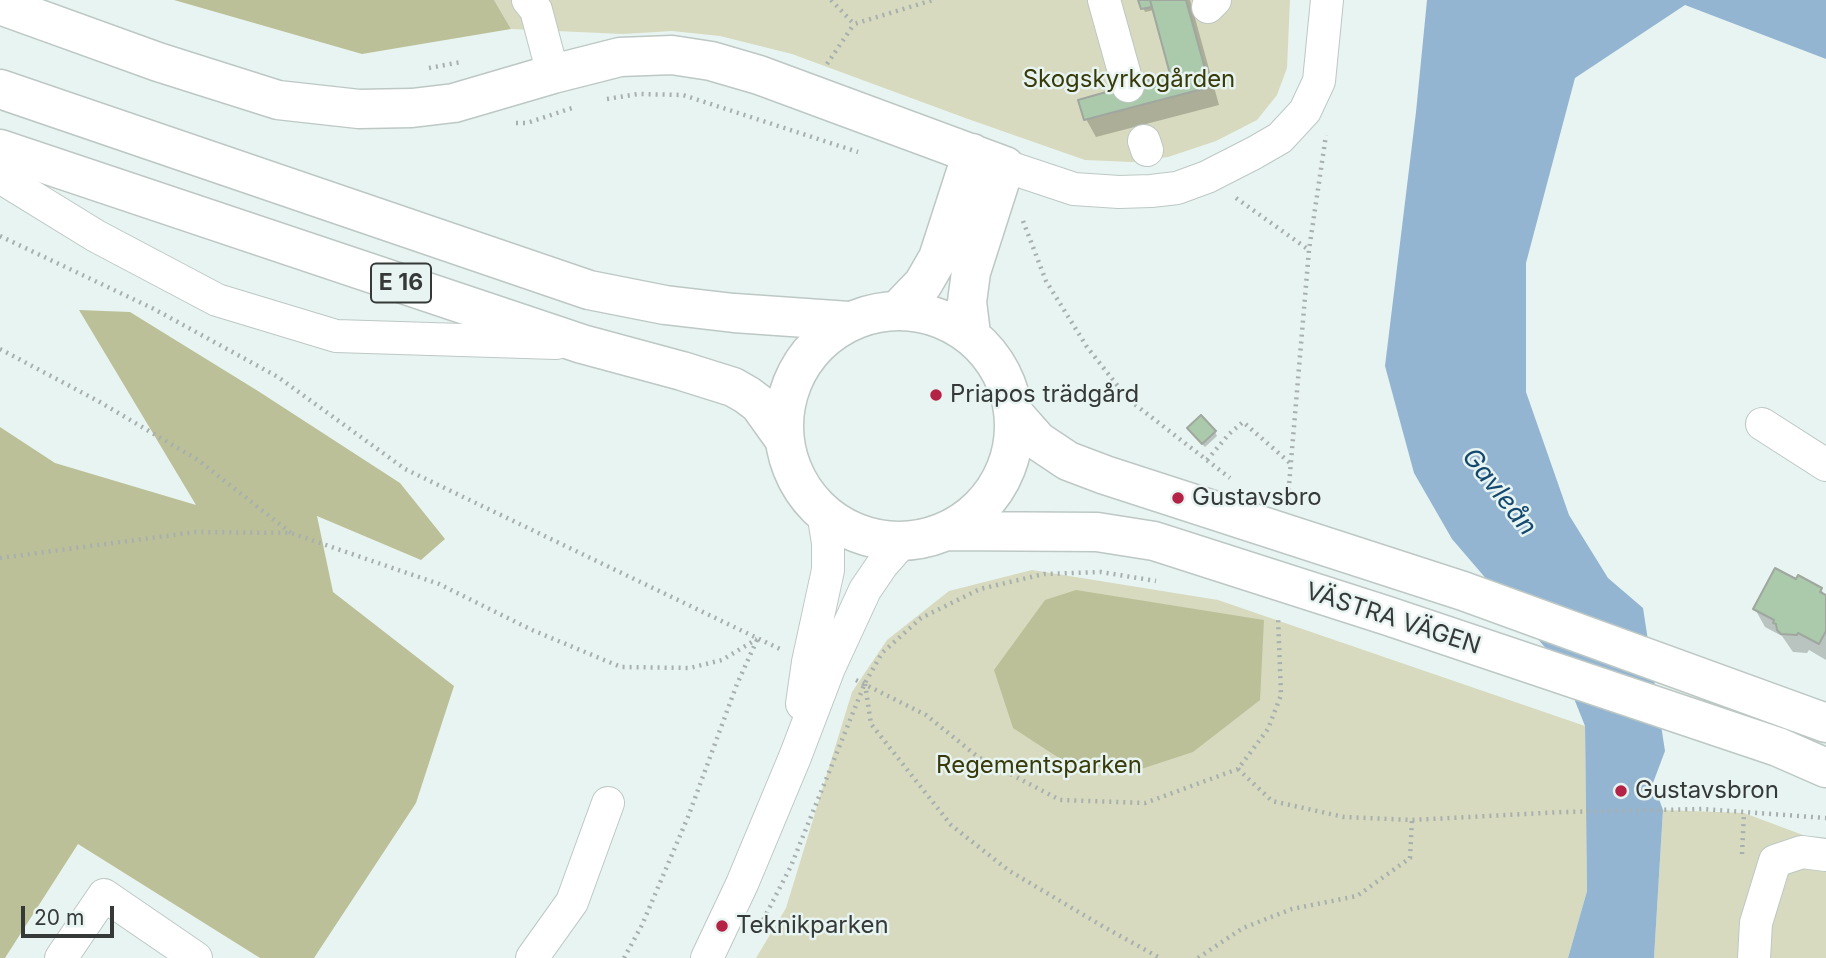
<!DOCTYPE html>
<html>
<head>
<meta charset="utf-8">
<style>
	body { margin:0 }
	#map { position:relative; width:1826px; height:958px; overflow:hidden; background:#e8f4f1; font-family:Inter,sans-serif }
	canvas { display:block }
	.scale { position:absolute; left:21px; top:906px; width:93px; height:32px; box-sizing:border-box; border:4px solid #353938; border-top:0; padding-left:9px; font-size:21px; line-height:24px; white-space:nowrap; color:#353938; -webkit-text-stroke:5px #e8f4f1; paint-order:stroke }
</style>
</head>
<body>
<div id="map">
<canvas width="1826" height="958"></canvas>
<div class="scale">20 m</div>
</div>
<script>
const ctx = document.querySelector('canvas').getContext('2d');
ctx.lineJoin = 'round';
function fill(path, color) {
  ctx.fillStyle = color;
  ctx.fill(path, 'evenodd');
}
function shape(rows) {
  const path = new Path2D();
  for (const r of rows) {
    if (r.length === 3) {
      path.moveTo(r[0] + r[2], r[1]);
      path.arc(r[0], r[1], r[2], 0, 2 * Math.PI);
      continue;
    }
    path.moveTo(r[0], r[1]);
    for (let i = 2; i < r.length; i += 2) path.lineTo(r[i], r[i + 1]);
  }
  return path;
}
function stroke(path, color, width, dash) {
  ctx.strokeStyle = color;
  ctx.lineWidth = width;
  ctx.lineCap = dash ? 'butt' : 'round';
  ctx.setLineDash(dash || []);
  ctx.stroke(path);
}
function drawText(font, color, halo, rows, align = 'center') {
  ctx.font = font + ' Inter,sans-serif';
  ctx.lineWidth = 5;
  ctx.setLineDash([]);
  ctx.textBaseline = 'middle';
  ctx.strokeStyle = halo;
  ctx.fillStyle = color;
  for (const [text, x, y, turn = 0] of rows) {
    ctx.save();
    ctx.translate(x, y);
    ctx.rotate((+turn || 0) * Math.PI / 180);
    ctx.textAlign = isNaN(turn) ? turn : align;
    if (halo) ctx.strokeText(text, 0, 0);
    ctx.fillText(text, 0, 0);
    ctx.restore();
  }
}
fill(shape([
	[494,0,1290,0,1287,68,1277,95,1257,120,1216,141,1168,157,1132,162,1085,160,968,119,792,54,720,36,672,31,623,34,511,29],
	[1032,570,1218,600,1585,726,1587,891,1568,958,756,958,786,908,852,692,887,640,949,591],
	[1663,810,1744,813,1811,838,1826,839,1826,958,1654,958]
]), '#d7dabe');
fill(shape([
	[174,0,494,0,511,29,362,54],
	[79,310,130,312,258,391,400,483,445,539,421,560,317,516,333,592,454,686,416,803,314,958,260,958,78,844,5,958,0,958,0,427,55,463,196,505],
	[1076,590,1264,620,1260,700,1193,752,1129,773,1062,760,1013,728,994,670,1045,600]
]), '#bcc098');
fill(shape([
	[1427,0,1826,0,1826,59,1685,5,1575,78,1526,263,1526,392,1569,515,1608,578,1643,608,1665,751,1653,783,1663,810,1654,958,1568,958,1587,891,1585,726,1561,666,1452,539,1414,473,1385,366,1416,112]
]), '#94b5d2');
fill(shape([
	[1140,0,1190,0,1219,105,1096,137,1086,119,1173,76,1154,10,1145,12],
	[1215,432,1217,436,1205,447,1191,433],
	[1797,581,1821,589,1826,597,1826,660,1809,650,1807,653,1793,652,1782,636,1765,627,1755,609]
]), '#0003');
const building = shape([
	[1138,0,1150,0,1152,7,1141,9,1138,0],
	[1150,0,1186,0,1210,87,1084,120,1078,100,1170,74,1150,0],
	[1201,415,1216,431,1202,444,1187,428,1201,415],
	[1775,568,1796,579,1798,575,1822,588,1820,592,1826,595,1826,631,1819,644,1798,633,1797,635,1781,634,1777,630,1776,624,1773,623,1774,620,1753,609,1775,568]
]);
fill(building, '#abcaab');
stroke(building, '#9fa79f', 2);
const minor = shape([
	[528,0,536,10,553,74],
	[1104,0,1128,86],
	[1208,7,1215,0],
	[1144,141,1147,150],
	[1005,166,1074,189,1119,192,1151,191,1177,188,1207,177,1254,153,1280,138,1305,111,1319,81,1327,0],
	[0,177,96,236,217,300,336,336,556,343],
	[1762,424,1826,465],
	[802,704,808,662,828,570,828,543,823,512],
	[61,958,104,895,196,958],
	[532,958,572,902,608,803],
	[707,958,742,884,795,757,829,668,865,590,882,565,903,541],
	[1754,958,1756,923,1775,861,1802,852,1826,855]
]);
const major = shape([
	[0,5,158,62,278,100,359,109,412,108,454,103,553,74,620,57,672,55,711,61,759,75,1005,166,971,272,967,302,971,334],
	[899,309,923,284,938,258,972,153],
	[899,426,115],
	[1015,415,1038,441,1068,461,1105,475,1463,591,1826,723],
	[948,531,1097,532,1154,541,1388,616,1778,747,1826,768]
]);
const highway = shape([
	[0,89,589,290,665,305,734,313,849,321],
	[0,149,582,344,682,371,733,387,747,395,759,404,784,439]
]);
stroke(minor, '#bdc8c5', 34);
stroke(major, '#bdc8c5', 41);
stroke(highway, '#bdc8c5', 41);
stroke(shape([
	[831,0,854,24,933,0],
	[827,64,854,24],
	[429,68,461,62],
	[607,99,638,94,683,95,858,152],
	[516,123,527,123,575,107],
	[1236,198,1309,250],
	[1023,221,1046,281,1087,347,1128,399,1230,478],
	[0,236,154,309,278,377,405,469,780,649],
	[0,349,98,401,198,460,291,533],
	[1207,460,1229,434,1243,422,1290,463],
	[1288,497,1309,250,1326,135],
	[0,558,196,532,291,533,439,584,532,630,621,667,690,668,722,660,757,639],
	[856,680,926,715,978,757,1060,800,1145,803,1238,769,1268,729,1281,695,1278,617],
	[865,684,871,724,951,825,1008,870,1104,927,1160,958],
	[1238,769,1272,801,1344,817,1412,820,1563,812,1703,809,1826,818],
	[1742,854,1744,813],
	[760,926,791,866,865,683,882,653,921,618,980,589,1044,574,1101,572,1156,581],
	[624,958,642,925,688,817,737,684,757,640],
	[1198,958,1243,928,1292,909,1357,896,1410,858,1412,820]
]), '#a7b0ae', 4.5, [2, 5]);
stroke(minor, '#fff', 32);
stroke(major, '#fff', 38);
stroke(highway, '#fff', 38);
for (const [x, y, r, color] of [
	[936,395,7,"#b42246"],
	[1178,498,7,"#b42246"],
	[1621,791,7,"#b42246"],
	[722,926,7,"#b42246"]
]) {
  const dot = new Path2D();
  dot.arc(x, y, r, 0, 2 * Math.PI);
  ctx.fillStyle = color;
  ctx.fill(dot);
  stroke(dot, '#e8f4f1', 2.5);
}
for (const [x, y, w] of [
	[401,283,60]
]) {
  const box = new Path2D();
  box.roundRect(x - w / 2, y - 19.5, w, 39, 5);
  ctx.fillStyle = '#e8f4f1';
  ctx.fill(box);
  stroke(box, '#353938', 2);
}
drawText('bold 23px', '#353938', null, [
	["E 16",401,283]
]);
drawText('24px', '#383b09', '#e8f4f1', [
	["Skogskyrkogården",1129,80],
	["Regementsparken",1039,766]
]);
drawText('24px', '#353938', '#e8f4f1', [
	["Priapos trädgård",950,395],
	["Gustavsbro",1192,498],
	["Gustavsbron",1635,791],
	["Teknikparken",736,926]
], 'left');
drawText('24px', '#353938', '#e8f4f1', [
	["VÄSTRA VÄGEN",1393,619,18]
]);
drawText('italic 26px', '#13486f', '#e8f4f1', [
	["Gavleån",1499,492,52]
]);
</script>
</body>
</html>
